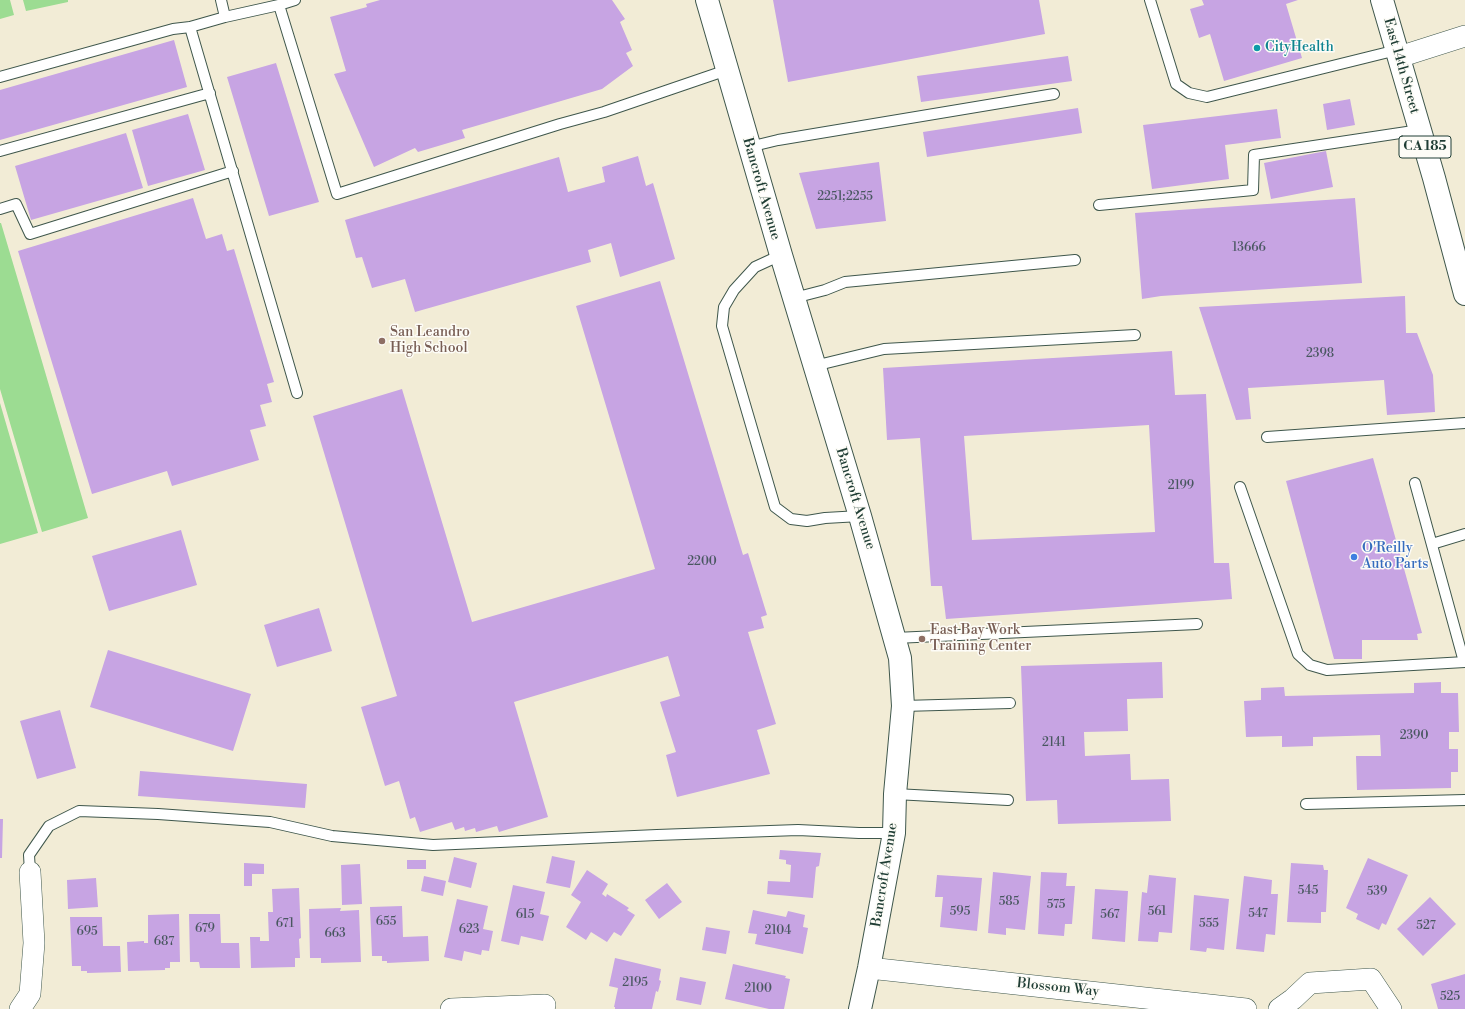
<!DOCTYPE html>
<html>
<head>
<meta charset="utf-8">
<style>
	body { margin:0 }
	canvas { display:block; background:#f2ecd6 }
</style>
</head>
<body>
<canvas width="1465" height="1009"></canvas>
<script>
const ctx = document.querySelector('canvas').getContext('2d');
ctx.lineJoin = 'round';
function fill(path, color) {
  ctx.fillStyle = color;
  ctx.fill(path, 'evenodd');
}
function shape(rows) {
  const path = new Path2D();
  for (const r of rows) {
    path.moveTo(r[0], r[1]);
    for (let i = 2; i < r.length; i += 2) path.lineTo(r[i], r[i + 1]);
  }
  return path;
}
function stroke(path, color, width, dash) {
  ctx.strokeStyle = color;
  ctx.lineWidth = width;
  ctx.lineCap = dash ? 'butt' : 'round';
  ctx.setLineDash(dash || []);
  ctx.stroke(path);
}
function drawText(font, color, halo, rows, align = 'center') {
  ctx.font = font + ' "Libre Bodoni",serif';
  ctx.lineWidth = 3;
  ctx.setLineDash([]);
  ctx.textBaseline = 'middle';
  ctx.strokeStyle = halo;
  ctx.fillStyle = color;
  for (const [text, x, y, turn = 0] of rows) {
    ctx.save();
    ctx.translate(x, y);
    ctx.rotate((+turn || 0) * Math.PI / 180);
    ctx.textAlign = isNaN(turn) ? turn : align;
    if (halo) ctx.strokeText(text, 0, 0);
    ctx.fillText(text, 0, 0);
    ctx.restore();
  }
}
fill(shape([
	[0,0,10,0,14,15,0,19],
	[23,0,68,0,68,2,26,11],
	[0,223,1,223,26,307,88,518,42,532,0,389],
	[0,403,38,533,0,544]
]), '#9cdc92');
fill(shape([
	[380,0,612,0,625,19,620,22,632,50,626,53,633,66,602,89,462,130,465,138,418,152,415,148,374,167,334,74,346,71,330,17,367,7,366,4],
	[773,0,1039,0,1045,34,788,82],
	[1202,0,1298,0,1286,4,1302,58,1224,81,1210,34,1199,38,1190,9,1204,5],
	[174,40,187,87,0,140,0,90],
	[1068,56,1072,81,921,102,917,76],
	[276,63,319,202,269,216,227,77],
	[1350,99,1355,125,1327,130,1323,104],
	[1078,108,1082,133,927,157,923,132],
	[1277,109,1281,138,1225,145,1229,179,1152,189,1143,125],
	[188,114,205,170,148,186,132,130],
	[126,133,143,188,31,220,15,166],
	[1326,151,1333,187,1271,199,1264,163],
	[638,156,646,186,653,183,675,259,620,277,611,243,588,250,591,262,415,312,405,279,372,288,362,257,356,258,345,220,559,157,568,192,605,182,602,167],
	[879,162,886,221,816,229,799,173],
	[193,198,206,239,222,234,227,251,234,249,274,382,267,384,272,402,260,405,266,426,250,430,259,460,172,486,167,471,92,494,18,251],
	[1355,198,1362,283,1161,296,1142,299,1135,213],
	[660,281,743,555,748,553,767,615,761,617,764,628,748,632,776,724,757,730,770,774,677,797,666,755,676,752,660,702,680,696,668,656,514,702,548,817,499,832,497,826,476,832,475,828,465,831,464,827,455,830,452,822,420,832,415,817,410,819,399,781,385,786,361,707,397,696,313,416,402,389,472,622,655,569,576,306],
	[1405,296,1406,333,1417,333,1433,375,1435,412,1387,415,1384,380,1248,388,1251,419,1236,420,1199,307],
	[1172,351,1175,395,1206,394,1214,563,1229,563,1232,599,946,619,942,586,931,586,920,438,887,440,883,368],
	[1149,425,1155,532,972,540,964,436],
	[1373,458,1422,633,1417,634,1418,640,1362,640,1362,659,1334,659,1286,481],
	[181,530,197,585,109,611,92,556],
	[319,608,332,651,277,667,264,625],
	[108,650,251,694,233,751,90,707],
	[1162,662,1163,698,1127,699,1128,731,1084,732,1085,756,1130,754,1131,780,1169,779,1171,821,1058,824,1057,800,1026,801,1021,666],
	[1441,682,1441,693,1458,693,1459,732,1449,732,1449,749,1458,749,1458,772,1451,772,1451,788,1357,790,1356,756,1381,756,1380,735,1313,737,1313,746,1282,747,1282,736,1246,737,1244,701,1261,700,1261,688,1284,687,1285,696,1414,693,1414,683],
	[60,710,76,768,37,779,20,721],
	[140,771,307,784,305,808,138,796],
	[0,819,3,819,2,858,0,858],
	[780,850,821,853,819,866,816,867,813,898,767,894,768,881,790,882,791,865,786,864,786,860,779,859],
	[552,856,575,861,570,888,546,883],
	[454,857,477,863,471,888,448,882],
	[1368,858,1408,875,1386,925,1382,923,1379,930,1356,919,1358,914,1346,908],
	[407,860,426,860,426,869,407,869],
	[244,863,264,864,264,874,252,874,252,886,244,886],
	[1291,863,1323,865,1324,870,1328,870,1326,912,1321,912,1321,923,1287,922],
	[360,864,362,904,342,905,341,865],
	[587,870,608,884,602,894,606,897,607,894,629,908,627,910,635,915,621,936,614,932,607,942,591,932,586,940,566,927,581,902,571,895],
	[993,872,1031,876,1025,930,1006,928,1006,935,988,933],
	[1041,872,1067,873,1066,886,1075,886,1072,924,1065,924,1064,936,1038,934],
	[937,875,982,878,977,931,940,927,943,897,935,897],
	[1149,875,1176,878,1172,933,1159,932,1158,942,1138,941,1142,892,1147,893],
	[424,876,446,881,443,896,421,891],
	[1244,876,1272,880,1271,894,1278,894,1275,935,1266,934,1264,952,1236,949],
	[96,878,98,907,68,909,67,880],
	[667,883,682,902,659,919,645,900],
	[513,885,545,892,540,914,549,916,543,941,521,936,519,945,501,941],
	[299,888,301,938,299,939,300,958,295,958,295,967,251,968,250,937,260,937,260,941,269,941,268,912,273,912,272,889],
	[1095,889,1128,891,1125,942,1092,939],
	[1194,895,1229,899,1224,950,1207,948,1206,952,1190,950],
	[1430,897,1456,924,1423,956,1397,929],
	[457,899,488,906,483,929,493,931,489,951,482,950,481,955,464,951,462,961,444,957],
	[402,906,403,937,428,936,429,961,387,963,387,961,382,961,382,956,372,956,370,907],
	[341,908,340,911,359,910,361,962,321,963,321,958,310,958,309,909],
	[753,910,786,917,788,911,805,915,803,927,808,928,803,954,755,944,757,934,748,933],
	[179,914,180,962,170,962,170,968,165,968,165,970,128,971,127,942,144,941,144,943,148,943,148,915],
	[189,914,220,914,221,943,239,943,240,968,200,968,199,962,190,962],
	[70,917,102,917,103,946,120,946,121,972,87,973,87,971,81,971,81,966,72,966],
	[706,927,730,931,726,954,702,950],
	[615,958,661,969,659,980,661,981,658,992,656,991,652,1009,615,1009,615,1007,614,1007,618,988,609,986],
	[733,964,786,976,785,978,790,979,784,1009,769,1009,725,999],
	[1465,974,1465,1009,1438,1009,1431,984],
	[680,977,706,982,701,1005,676,1000]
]), '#c7a4e3');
const lane = shape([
	[221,0,225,17],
	[295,0,279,5,337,194,560,124,604,112,727,70],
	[1150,0,1176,84,1189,93,1207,97,1397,50],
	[190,27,297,393],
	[0,77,173,29,190,27,225,17,279,5],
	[749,147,778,140,1054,94],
	[0,151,210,93],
	[1099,205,1253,190,1254,155,1420,130],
	[0,209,16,204,30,234,233,171],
	[781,255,755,267,734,290,724,307,722,326,775,507,791,519,807,521,825,518,860,516],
	[794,298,825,290,845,282,1075,260],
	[814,366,884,349,1135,335],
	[1267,437,1465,423],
	[1415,483,1464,662],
	[1240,487,1298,654,1310,665,1327,670,1465,662],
	[1432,544,1465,534],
	[895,638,1197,624],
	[903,706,1010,703],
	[895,794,1008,800],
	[1306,804,1465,800],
	[30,872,29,855,49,826,79,811,158,814,270,822,332,836,433,845,657,835,798,830,859,833,894,833]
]);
const street = shape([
	[1399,57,1465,36],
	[869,968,1246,1009],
	[20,1009,30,994,34,943,30,872],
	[451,1009,545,1005,544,1009],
	[1279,1009,1293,999,1310,983,1371,979,1391,1009]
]);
const secondary = shape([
	[707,0,781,255,860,516,900,658,903,706,895,794,894,833,869,968,860,1009]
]);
const primary = shape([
	[1382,0,1434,178,1465,294]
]);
stroke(lane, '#3f574c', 12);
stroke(street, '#3f574c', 22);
stroke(secondary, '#3f574c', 24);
stroke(primary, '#3f574c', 24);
stroke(lane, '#fff', 10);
stroke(street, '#fff', 21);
stroke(secondary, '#fff', 22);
stroke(primary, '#fff', 22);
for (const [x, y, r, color] of [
	[1257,48,4,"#0f9aa8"],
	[382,341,4,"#8d6e63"],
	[1354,557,4,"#3f7fe0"],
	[922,639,4,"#8d6e63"]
]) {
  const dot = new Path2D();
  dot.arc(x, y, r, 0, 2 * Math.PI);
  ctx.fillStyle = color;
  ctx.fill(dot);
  stroke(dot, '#fdfcf7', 1.5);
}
drawText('12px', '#495760', null, [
	["2251;2255",845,197],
	["13666",1249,248],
	["2398",1320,354],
	["2199",1181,486],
	["2200",702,562],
	["2390",1414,736],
	["2141",1054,743],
	["545",1308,891],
	["539",1377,892],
	["585",1009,902],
	["575",1056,905],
	["595",960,912],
	["561",1157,912],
	["547",1258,914],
	["615",525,915],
	["567",1110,915],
	["655",386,922],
	["671",285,924],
	["555",1209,924],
	["527",1426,926],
	["679",205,929],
	["623",469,930],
	["2104",778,931],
	["695",87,932],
	["663",335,934],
	["687",164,942],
	["2195",635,983],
	["2100",758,989],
	["525",1450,997]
]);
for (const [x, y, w] of [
	[1425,147,52]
]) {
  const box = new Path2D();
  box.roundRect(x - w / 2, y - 11, w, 22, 3);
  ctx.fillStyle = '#fdfcf7';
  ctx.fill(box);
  stroke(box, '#1f3d34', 1);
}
drawText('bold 13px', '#1f3d34', null, [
	["CA 185",1425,147]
]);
drawText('14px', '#0d838f', '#fdfcf7', [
	["CityHealth",1265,48]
], 'left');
drawText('14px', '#1f3d34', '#fdfcf7', [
	["East 14th Street",1401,66,74],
	["Bancroft Avenue",761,189,74],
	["Bancroft Avenue",855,499,73],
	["Bancroft Avenue",885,875,-81],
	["Blossom Way",1058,988,6]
]);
drawText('14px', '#785e54', '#fdfcf7', [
	["San Leandro",390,333],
	["High School",390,349],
	["East Bay Work",930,631],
	["Training Center",930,647]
], 'left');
drawText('14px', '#366cbe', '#fdfcf7', [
	["O'Reilly",1362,549],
	["Auto Parts",1362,565]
], 'left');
</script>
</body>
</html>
